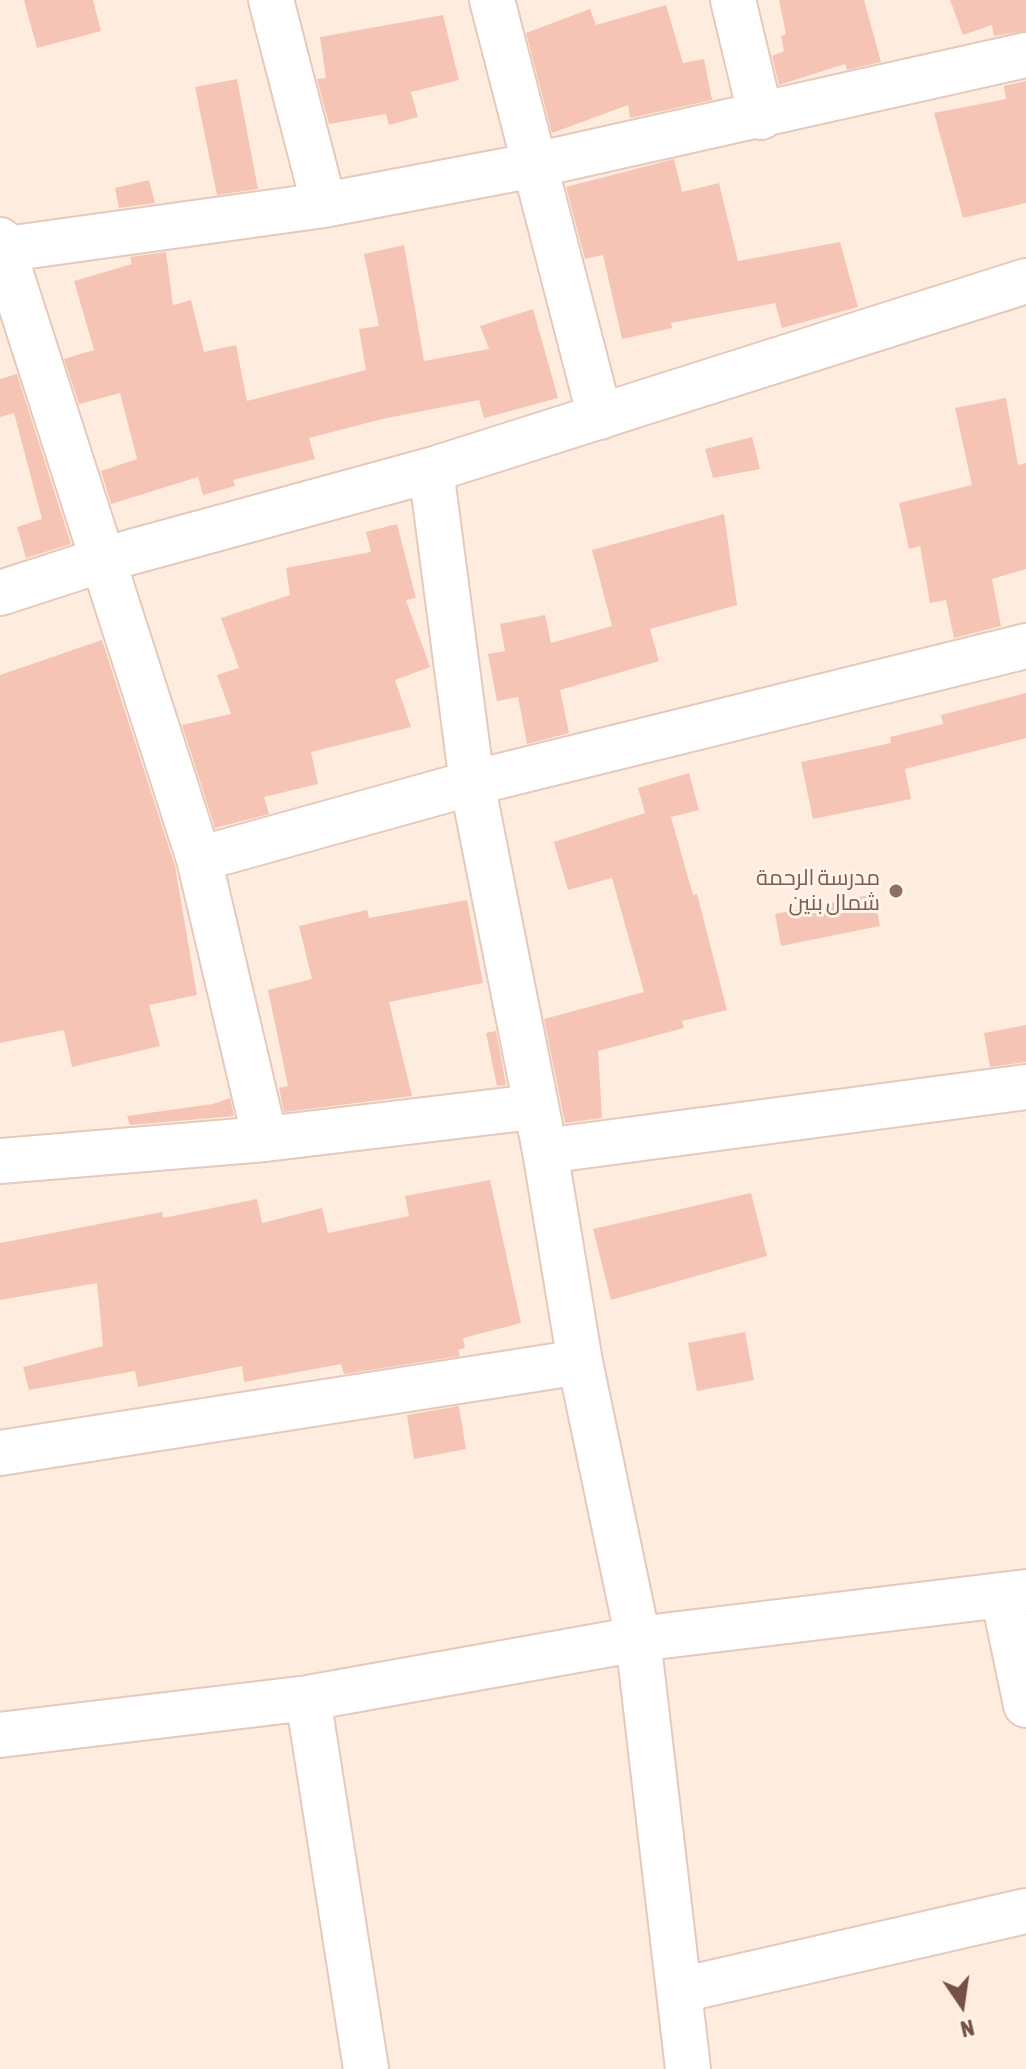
<!DOCTYPE html>
<html>
<head>
<meta charset="utf-8">
<style>
	body { margin:0 }
	#map { position:relative; width:1026px; height:2069px; overflow:hidden; background:#feeddf; font-family:"Asap Condensed",sans-serif }
	canvas { display:block }
	.north { position:absolute; left:922px; top:1965px; width:80px; height:80px; -webkit-text-stroke:6px #fff2e7; paint-order:stroke; rotate:167deg; font-size:22px; font-weight:700; line-height:32px; text-align:center; color:#764f45 }
	.north::after { content:''; display:block; margin:auto; width:28px; height:36px; background:#764f45; clip-path:polygon(50% 0,100% 100%,50% 72%,0 100%) }
</style>
</head>
<body>
<div id="map">
<canvas width="1026" height="2069"></canvas>
<div class="north">N</div>
</div>
<script>
const ctx = document.querySelector('canvas').getContext('2d');
ctx.lineJoin = 'round';
function fill(path, color) {
  ctx.fillStyle = color;
  ctx.fill(path, 'evenodd');
}
function shape(rows) {
  const path = new Path2D();
  for (const r of rows) {
    path.moveTo(r[0], r[1]);
    for (let i = 2; i < r.length; i += 2) path.lineTo(r[i], r[i + 1]);
  }
  return path;
}
function stroke(path, color, width, dash) {
  ctx.strokeStyle = color;
  ctx.lineWidth = width;
  ctx.lineCap = dash ? 'butt' : 'round';
  ctx.setLineDash(dash || []);
  ctx.stroke(path);
}
function drawText(font, color, halo, rows, align = 'center') {
  ctx.font = font + ' "Asap Condensed",Cairo,sans-serif';
  ctx.lineWidth = 6;
  ctx.setLineDash([]);
  ctx.textBaseline = 'middle';
  ctx.strokeStyle = halo;
  ctx.fillStyle = color;
  for (const [text, x, y, turn = 0] of rows) {
    ctx.save();
    ctx.translate(x, y);
    ctx.rotate((+turn || 0) * Math.PI / 180);
    ctx.textAlign = isNaN(turn) ? turn : align;
    if (halo) ctx.strokeText(text, 0, 0);
    ctx.fillText(text, 0, 0);
    ctx.restore();
  }
}
fill(shape([
	[24,0,93,0,101,31,37,48],
	[779,0,864,0,881,62,847,70,845,64,779,85,772,56,784,51,781,36,786,34],
	[950,0,1026,0,1026,31,994,36,992,25,963,35],
	[666,5,683,63,704,59,712,100,630,118,628,105,552,133,526,33,590,9,596,25],
	[443,15,459,80,411,92,418,117,389,125,386,114,329,124,317,79,326,78,320,37],
	[237,79,258,189,217,195,195,87],
	[1026,81,1026,203,963,218,934,113,1006,99,1004,86],
	[674,159,682,192,719,183,738,261,840,242,858,307,782,328,775,303,671,323,672,328,622,339,603,255,585,259,566,187],
	[149,180,155,203,119,208,115,188],
	[404,245,424,361,489,349,480,326,533,309,558,398,484,418,479,400,382,419,309,438,315,459,233,480,235,486,203,495,198,477,111,504,101,471,137,459,120,393,79,404,64,359,94,350,74,281,132,264,130,257,166,252,173,305,191,300,204,352,236,345,247,401,366,370,359,329,379,326,364,254],
	[17,374,71,544,26,558,17,527,42,519,14,413,0,417,0,379],
	[1006,398,1018,465,1026,463,1026,569,992,579,1001,626,954,638,946,600,930,603,920,546,909,549,899,503,972,485,955,408],
	[752,437,760,469,713,478,705,449],
	[724,514,737,605,650,629,659,661,560,690,569,733,527,744,518,697,497,701,488,654,505,651,500,624,545,615,551,643,612,626,592,550],
	[397,524,416,598,406,600,430,667,395,680,411,727,311,752,318,784,264,797,269,814,215,828,182,725,231,714,217,675,239,668,221,618,290,595,286,568,371,552,366,532],
	[102,640,175,866,197,995,149,1005,160,1046,72,1067,64,1030,0,1043,0,675],
	[1026,693,1026,738,905,769,911,799,813,819,801,762,891,743,890,737,943,724,941,715],
	[689,773,699,810,671,817,693,895,697,894,727,1010,682,1021,684,1028,598,1051,602,1118,565,1123,544,1019,644,992,612,878,568,890,554,842,645,813,638,788],
	[874,894,880,926,781,946,775,914],
	[467,900,483,983,389,1002,412,1096,284,1112,279,1088,288,1086,268,990,312,979,299,926,367,910,369,918],
	[1026,1025,1026,1062,990,1067,984,1033],
	[496,1031,506,1085,497,1086,486,1033],
	[230,1098,234,1116,130,1125,127,1116,213,1104],
	[490,1180,521,1323,463,1338,465,1348,458,1350,460,1356,344,1374,341,1364,244,1382,242,1366,138,1387,135,1371,29,1390,23,1367,103,1346,97,1283,0,1300,0,1243,162,1212,163,1218,257,1199,262,1223,322,1208,328,1233,409,1216,405,1196],
	[751,1193,767,1256,611,1300,593,1229],
	[745,1332,754,1380,697,1391,688,1343],
	[459,1406,466,1449,414,1459,407,1415]
]), '#f6c4b4');
const minor = shape([
	[271,0,324,205],
	[492,0,600,417],
	[733,0,761,117],
	[0,240,199,859,265,1139],
	[0,250,324,205,535,165,1026,55],
	[431,470,472,783,545,1151,580,1362,638,1639,688,2069],
	[0,593,102,560,431,470,1026,281],
	[199,859,472,783,1026,646],
	[545,1151,1026,1087],
	[0,1161,265,1139,533,1107],
	[0,1453,580,1362],
	[1003,1595,1026,1705],
	[308,1698,366,2069],
	[0,1735,308,1698,638,1639,1026,1592],
	[681,1990,1026,1911]
]);
stroke(minor, '#e5c9bd', 48);
stroke(minor, '#fff', 44);
for (const [x, y, r, color] of [
	[896,891,8,"#8d6e63"]
]) {
  const dot = new Path2D();
  dot.arc(x, y, r, 0, 2 * Math.PI);
  ctx.fillStyle = color;
  ctx.fill(dot);
  stroke(dot, '#fff2e7', 3);
}
drawText('22px', '#785e54', '#fff2e7', [
	["مدرسة الرحمة",880,878],
	["شمال بنين",880,903]
], 'right');
</script>
</body>
</html>
